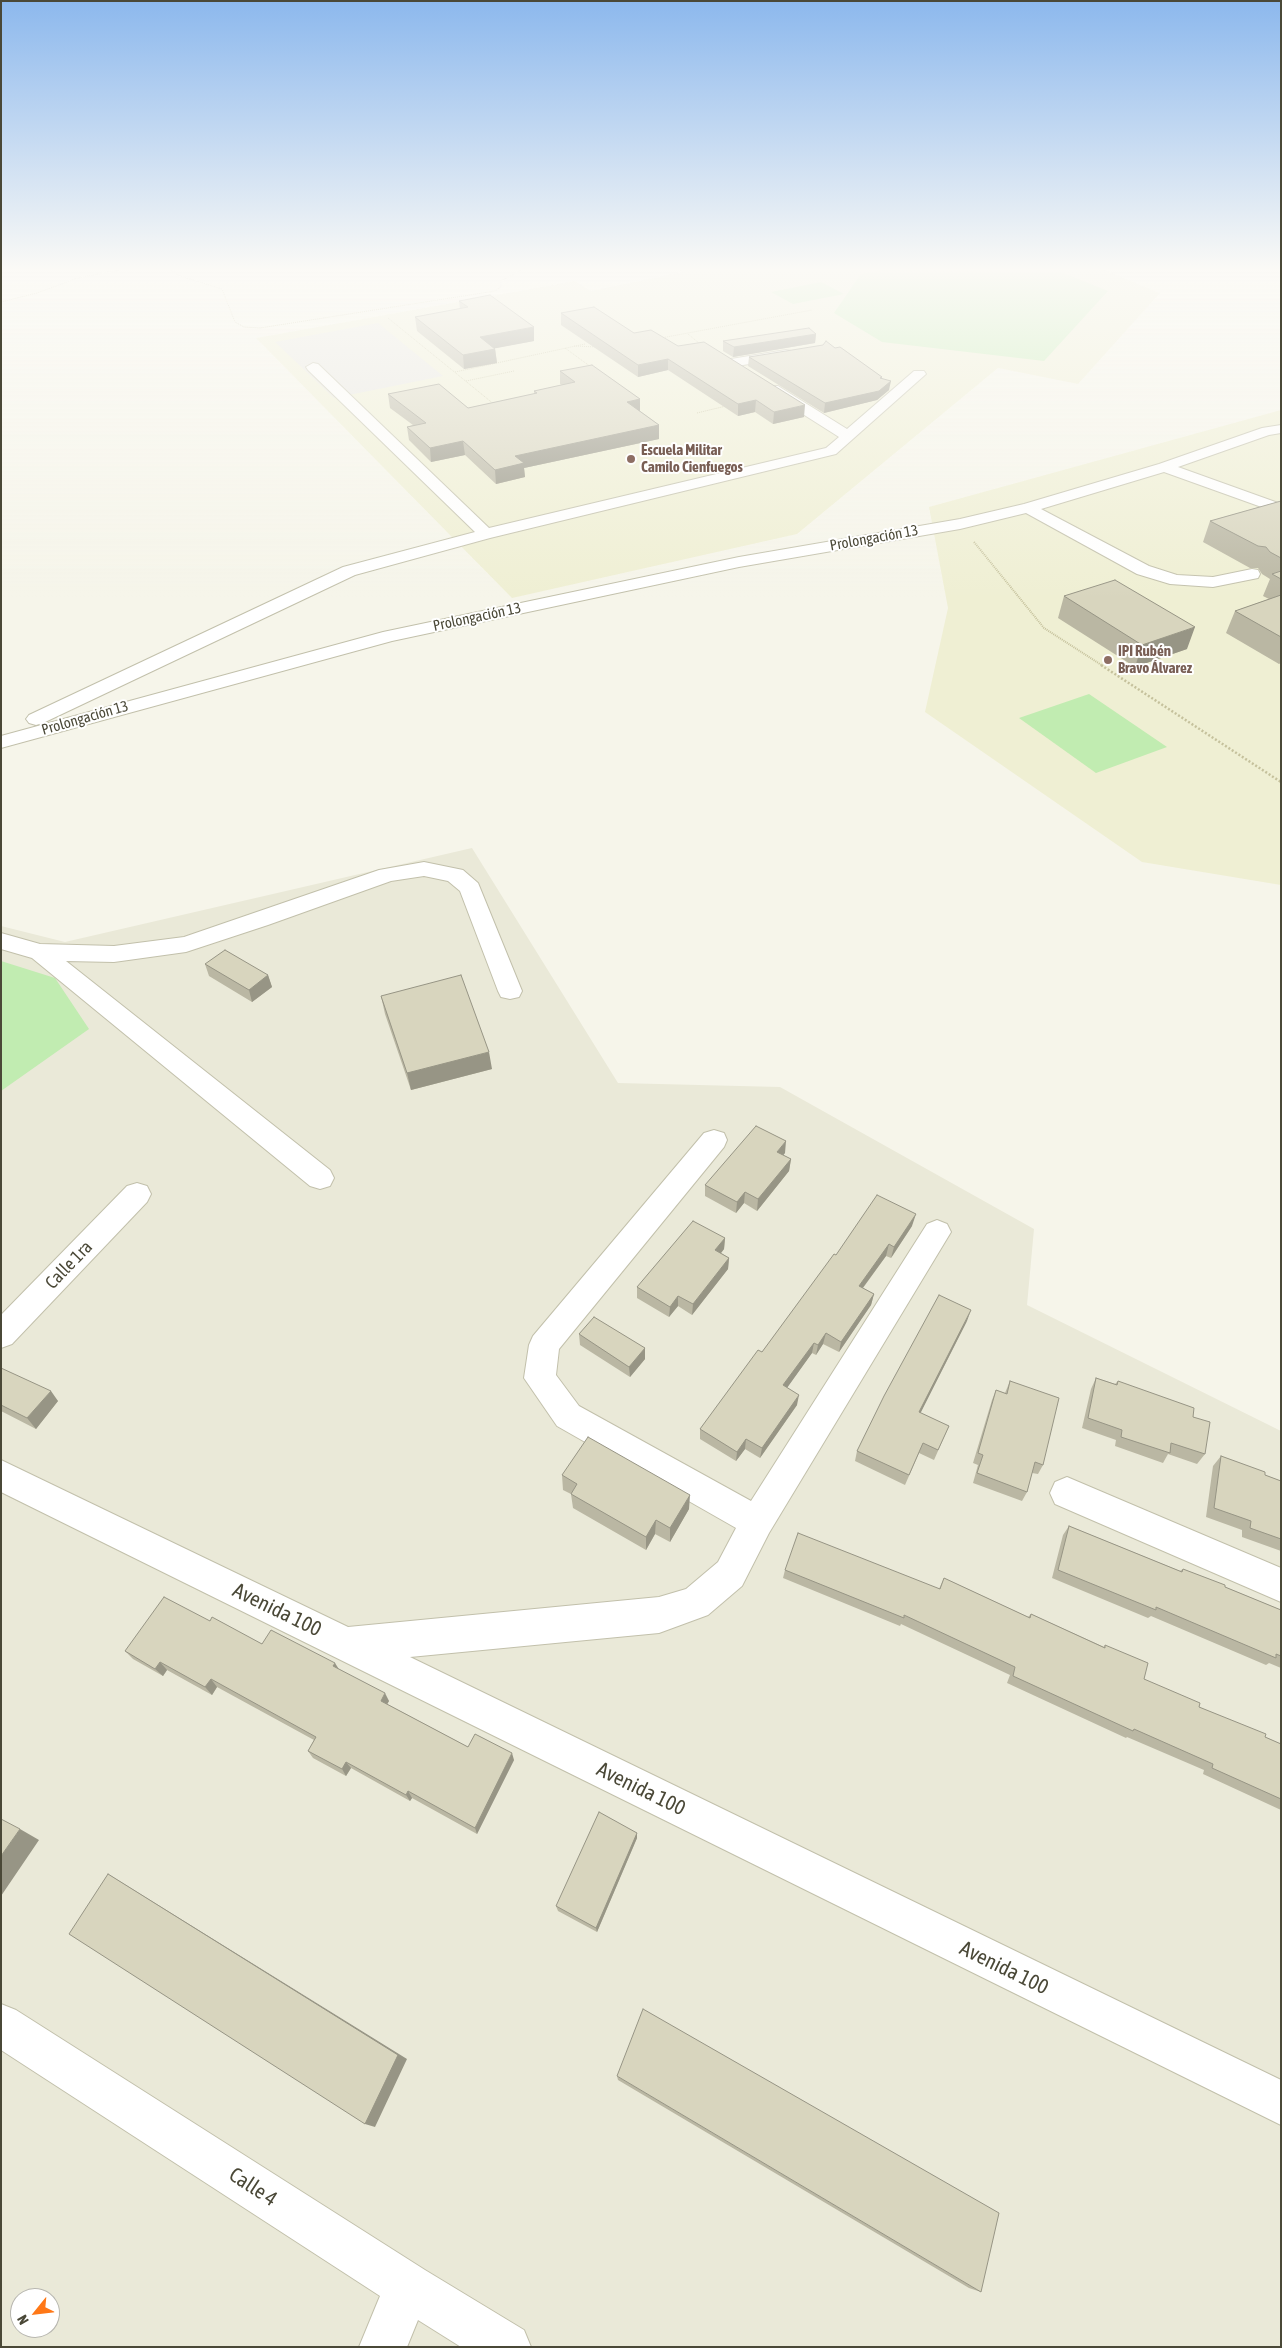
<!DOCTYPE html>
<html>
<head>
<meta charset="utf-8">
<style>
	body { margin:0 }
	#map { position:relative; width:1282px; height:2348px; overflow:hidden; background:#f6f5ea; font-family:"Asap Condensed",sans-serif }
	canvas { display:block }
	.frame { position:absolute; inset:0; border:2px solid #4a4837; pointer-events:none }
	.north { position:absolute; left:10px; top:2288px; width:50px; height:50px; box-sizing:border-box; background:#fff; border:1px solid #b7b6af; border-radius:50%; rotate:241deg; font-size:14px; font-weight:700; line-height:20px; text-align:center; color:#4a4837 }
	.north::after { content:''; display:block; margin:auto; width:18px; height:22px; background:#ff7817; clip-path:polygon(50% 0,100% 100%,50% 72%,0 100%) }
</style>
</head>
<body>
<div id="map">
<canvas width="1282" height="2348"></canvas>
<div class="frame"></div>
<div class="north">N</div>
</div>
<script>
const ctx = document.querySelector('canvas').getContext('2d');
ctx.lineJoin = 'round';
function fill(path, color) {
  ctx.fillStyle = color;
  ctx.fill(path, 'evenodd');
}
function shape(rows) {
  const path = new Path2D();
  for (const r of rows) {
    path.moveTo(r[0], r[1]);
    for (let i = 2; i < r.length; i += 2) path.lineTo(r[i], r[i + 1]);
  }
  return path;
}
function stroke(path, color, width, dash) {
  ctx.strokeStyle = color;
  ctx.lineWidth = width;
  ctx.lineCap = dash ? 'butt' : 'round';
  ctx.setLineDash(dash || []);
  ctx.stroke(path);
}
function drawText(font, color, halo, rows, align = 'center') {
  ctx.font = font + ' "Asap Condensed",sans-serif';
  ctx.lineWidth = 4;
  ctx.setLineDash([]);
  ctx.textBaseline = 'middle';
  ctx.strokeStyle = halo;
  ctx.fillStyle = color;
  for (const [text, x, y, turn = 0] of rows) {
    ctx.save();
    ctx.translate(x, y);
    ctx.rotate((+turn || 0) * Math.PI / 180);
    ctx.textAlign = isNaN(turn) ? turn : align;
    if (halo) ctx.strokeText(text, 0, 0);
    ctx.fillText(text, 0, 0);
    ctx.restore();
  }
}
fill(shape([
	[472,848,618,1083,780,1087,1034,1229,1027,1305,1281,1431,1281,2347,1,2347,1,926,65,942],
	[20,2298,50,2298,50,2328,20,2328]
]), '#eae9d8');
fill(shape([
	[679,270,1104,270,1160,293,1078,384,998,368,797,534,512,598,256,338,575,281,591,291,683,272],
	[1281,410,1281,885,1142,862,925,712,948,608,929,507]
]), '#efefd3');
fill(shape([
	[882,270,1061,272,1108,291,1044,361,882,342,834,313,861,274],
	[821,282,844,294,793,304,771,292],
	[1089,694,1167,747,1096,773,1019,718],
	[1,961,55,978,89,1029,1,1091]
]), '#c1ecb1');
fill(shape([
	[378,323,443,376,334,398,275,342]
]), '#e7e6e1');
const minor = shape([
	[786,350,791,351,792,354,791,357,731,367,724,363,731,359,786,350],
	[313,363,318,364,489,528,826,448,839,437,768,392,766,389,768,386,778,386,847,429,914,371,924,371,926,374,836,454,490,538,355,575,43,723,36,725,29,723,26,719,29,715,343,567,475,532,308,370,306,367,313,363],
	[1281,425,1281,433,1269,435,1178,467,1281,504,1281,514,1164,472,1041,509,1149,566,1177,575,1213,577,1252,569,1258,570,1260,574,1258,578,1213,587,1170,584,1137,574,1026,513,960,529,739,567,392,641,1,748,1,736,383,632,739,557,960,519,1024,504,1159,464,1262,428,1281,425],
	[424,862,463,870,478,883,522,991,519,997,510,999,501,997,498,991,460,891,448,881,424,876,391,881,268,925,186,952,114,962,66,961,330,1170,334,1178,330,1186,320,1189,310,1186,32,958,1,949,1,933,40,944,114,946,184,937,379,870,424,862],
	[714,1130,724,1133,727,1140,724,1147,559,1349,556,1375,579,1406,751,1501,927,1224,937,1220,947,1224,951,1232,769,1533,742,1586,708,1615,659,1633,410,1657,1281,2080,1281,2125,1,1492,1,1460,348,1627,659,1597,686,1589,718,1562,736,1528,557,1426,524,1378,529,1345,533,1336,704,1133,714,1130],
	[137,1183,147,1186,151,1194,147,1202,12,1344,1,1348,1,1315,127,1186,137,1183],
	[1067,1477,1281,1568,1281,1602,1055,1504,1050,1493,1055,1482,1067,1477],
	[1,2004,16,2010,425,2270,524,2330,531,2347,461,2347,418,2320,407,2347,359,2347,380,2296,1,2050,1,2004]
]);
stroke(minor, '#c2c0ab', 2);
stroke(shape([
	[171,270,180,276,222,289,235,322,244,327,260,328,495,291,501,287,501,281,521,270],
	[1,302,37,293,78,278,120,270],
	[388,318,495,405],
	[688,334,700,344],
	[661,338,812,310],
	[574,346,598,347],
	[565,348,591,367],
	[455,372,585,344],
	[466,381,514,371],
	[697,413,726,406]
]), '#c5c19c', 1, [1, 1]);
stroke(shape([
	[974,542,1044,628,1103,666]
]), '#c5c19c', 2, [1, 1]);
stroke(shape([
	[1101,665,1281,782]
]), '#c5c19c', 2.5, [2, 2]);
fill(minor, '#fff');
fill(shape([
	[459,301,534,341,495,348,497,363,464,369,417,331,415,317,460,309],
	[561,313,634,333,804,417,773,424,755,412,738,416,668,370,638,377,561,325],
	[816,334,815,343,733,357,723,351,723,341],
	[835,348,882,377,882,378,889,390,877,400,824,413,748,366,749,357],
	[560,371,640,399,640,411,659,425,659,439,524,468,525,477,496,484,465,455,431,462,409,440,407,427,413,425,390,408,388,394,468,408,534,394,534,391,562,385,560,384],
	[1281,501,1281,663,1279,664,1226,633,1235,611,1269,599,1263,596,1270,579,1262,574,1258,568,1250,568,1203,542,1210,521],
	[1064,596,1187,649,1135,667,1058,618],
	[205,964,268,975,272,987,252,1002,209,976],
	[381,996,492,1069,411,1090,385,1014],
	[785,1153,783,1155,791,1159,789,1171,757,1211,744,1203,736,1213,705,1196,705,1185],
	[912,1226,891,1258,886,1256,863,1288,874,1294,871,1305,839,1352,823,1344,816,1355,812,1353,787,1387,797,1405,760,1458,745,1449,736,1461,700,1439,700,1429,762,1352,836,1255],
	[725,1238,724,1249,721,1253,729,1258,728,1269,692,1315,678,1306,669,1317,637,1298,637,1287],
	[967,1321,920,1413,949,1426,934,1460,919,1453,905,1485,855,1461,857,1451],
	[579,1334,645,1348,645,1359,630,1377,580,1345],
	[1,1368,58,1401,36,1429,1,1411],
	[1096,1378,1115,1384,1118,1381,1193,1417,1205,1454,1197,1464,1168,1454,1163,1463,1115,1446,1116,1440,1082,1428,1091,1389],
	[1010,1381,1043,1465,1038,1474,1032,1473,1027,1492,1022,1501,973,1483,978,1465,973,1463,992,1400,996,1390,1005,1393],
	[1221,1456,1265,1475,1281,1481,1281,1551,1242,1537,1242,1530,1206,1517,1213,1466],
	[562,1475,689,1509,670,1542,655,1534,646,1550,573,1508,571,1494,563,1490],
	[1069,1526,1180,1571,1183,1569,1225,1587,1281,1610,1281,1668,1269,1663,1266,1665,1151,1616,1148,1618,1052,1578,1063,1535],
	[785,1570,939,1589,944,1578,1028,1617,1031,1614,1104,1647,1105,1645,1144,1679,1199,1707,1281,1744,1281,1810,1203,1774,1204,1770,1127,1737,1126,1738,1007,1683,1010,1675,901,1624,900,1626,783,1578],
	[210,1621,262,1644,339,1669,389,1701,387,1704,468,1747,514,1760,477,1834,412,1798,410,1801,351,1768,346,1776,313,1758,308,1751,314,1740,217,1687,212,1695,167,1670,163,1676,133,1659,125,1651],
	[637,1833,637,1838,597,1932,558,1911,556,1906],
	[617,2076,981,2292,969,2288,618,2080]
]), '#bab7a3');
fill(shape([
	[534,327,534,341,481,351,480,337],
	[816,334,815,343,733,357,734,347],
	[495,349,497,363,464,369,463,355],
	[668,359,668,370,638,377,638,365],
	[891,381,889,390,877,400,824,413,825,403],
	[640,399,640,412,627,402],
	[756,400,755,412,738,416,738,404],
	[805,405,804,417,773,424,774,412],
	[659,425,659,439,524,468,525,477,496,484,495,470,515,456],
	[463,441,465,455,431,462,430,448],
	[1195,627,1187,649,1135,667,1142,645],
	[268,975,272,987,252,1002,249,990],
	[489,1052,492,1069,411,1090,407,1073],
	[786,1141,785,1153,776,1164,777,1152],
	[791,1159,789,1171,757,1211,758,1199],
	[745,1192,744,1203,736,1213,737,1202],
	[916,1214,912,1226,891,1258,894,1247],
	[725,1238,724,1249,714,1262,715,1250],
	[889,1244,886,1256,856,1297,859,1286],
	[729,1258,728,1269,692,1315,693,1304],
	[874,1294,871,1305,839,1352,841,1342],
	[678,1296,678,1306,669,1317,670,1307],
	[971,1310,967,1321,916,1422,919,1412],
	[826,1333,823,1344,816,1355,818,1345],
	[814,1343,812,1353,782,1395,783,1385],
	[645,1348,645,1359,630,1377,629,1367],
	[51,1391,58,1401,36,1429,27,1418],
	[799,1395,797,1405,760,1458,762,1448],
	[746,1439,745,1449,736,1461,737,1452],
	[690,1495,689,1509,670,1542,670,1528],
	[656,1520,655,1534,646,1550,646,1537],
	[160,1662,167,1670,163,1676,155,1669],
	[335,1663,340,1671,333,1666],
	[211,1679,217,1687,212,1695,205,1687],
	[385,1693,389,1701,385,1708,381,1701],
	[512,1753,514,1760,477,1834,475,1828],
	[346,1762,351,1768,346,1776,342,1769],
	[408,1791,412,1798,410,1801,406,1795],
	[20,1829,39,1840,1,1896,1,1856],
	[637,1833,637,1838,597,1932,596,1928],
	[108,1874,407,2059,375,2127,365,2124]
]), '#979585');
const building = shape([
	[490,295,534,327,480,337,495,349,463,355,415,317,468,307,459,301,490,295],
	[594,307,634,333,651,330,678,346,704,342,805,405,774,412,756,400,738,404,668,359,638,365,561,313,594,307],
	[809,328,816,334,734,347,723,341,809,328],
	[826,341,835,348,840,347,882,377,880,378,891,381,879,391,825,403,749,357,823,345,826,341],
	[592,365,640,399,627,402,659,425,515,456,524,463,495,470,463,441,430,448,407,427,426,423,388,394,439,384,468,408,537,393,534,391,575,382,560,371,592,365],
	[1281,501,1281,558,1270,552,1266,547,1258,546,1210,521,1281,501],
	[1281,571,1281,579,1272,574,1281,571],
	[1115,580,1195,627,1142,645,1064,596,1115,580],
	[1281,595,1281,637,1235,611,1281,595],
	[225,950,268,975,249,990,205,964,225,950],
	[461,975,489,1052,407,1073,381,996,461,975],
	[756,1126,786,1141,777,1152,791,1159,758,1199,745,1192,737,1202,705,1185,756,1126],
	[877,1195,916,1214,894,1247,889,1244,859,1286,874,1294,841,1342,826,1333,818,1345,814,1343,783,1385,799,1395,762,1448,746,1439,737,1452,700,1429,758,1350,762,1352,834,1254,836,1255,877,1195],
	[693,1221,725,1238,715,1250,729,1258,693,1304,678,1296,670,1307,637,1287,693,1221],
	[939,1295,971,1310,919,1412,949,1426,938,1450,923,1443,909,1475,857,1451,884,1396,939,1295],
	[594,1317,645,1348,629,1367,579,1334,594,1317],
	[1,1368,51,1391,27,1418,1,1405,1,1368],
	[1096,1378,1117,1385,1118,1381,1194,1408,1193,1417,1210,1422,1205,1454,1171,1443,1170,1453,1121,1437,1122,1430,1088,1418,1096,1378],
	[1010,1381,1059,1398,1043,1465,1035,1462,1027,1492,977,1473,983,1455,978,1453,996,1390,1007,1394,1010,1381],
	[588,1437,690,1495,670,1528,656,1520,646,1537,571,1494,577,1484,562,1475,588,1437],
	[1221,1456,1265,1472,1265,1475,1281,1481,1281,1539,1250,1528,1251,1521,1214,1508,1221,1456],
	[1069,1526,1182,1572,1183,1569,1225,1585,1225,1587,1281,1610,1281,1656,1276,1654,1276,1658,1156,1607,1156,1610,1058,1570,1069,1526],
	[798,1533,940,1589,944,1578,1030,1618,1031,1614,1105,1648,1105,1645,1148,1663,1144,1679,1200,1703,1199,1707,1266,1734,1265,1737,1281,1744,1281,1799,1212,1768,1213,1764,1134,1729,1133,1731,1013,1676,1015,1667,904,1615,904,1618,785,1570,798,1533],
	[164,1597,210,1621,212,1617,262,1644,271,1630,335,1663,333,1666,385,1693,381,1701,468,1747,475,1734,512,1753,475,1828,408,1791,406,1795,346,1762,342,1769,308,1751,316,1737,211,1679,205,1687,160,1662,155,1669,125,1651,164,1597],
	[599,1812,637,1833,596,1928,556,1906,599,1812],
	[1,1819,20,1829,1,1856,1,1819],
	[108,1874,398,2055,365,2124,69,1934,108,1874],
	[643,2009,999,2213,981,2292,617,2076,643,2009]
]);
fill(building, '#d8d5be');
stroke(building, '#979585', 1);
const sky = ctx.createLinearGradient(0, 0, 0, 599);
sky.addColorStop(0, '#8cb8ed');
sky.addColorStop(0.45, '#fbfaf6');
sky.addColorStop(1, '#fbfaf600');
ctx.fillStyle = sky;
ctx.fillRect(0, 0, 1282, 599);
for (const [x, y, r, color] of [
	[631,459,5,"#8d6e63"],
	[1108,660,5,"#8d6e63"]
]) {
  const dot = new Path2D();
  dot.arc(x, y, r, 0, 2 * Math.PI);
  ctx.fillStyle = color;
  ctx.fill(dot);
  stroke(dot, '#fff', 2);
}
drawText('bold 15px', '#785e54', '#fff', [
	["Escuela Militar",641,450],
	["Camilo Cienfuegos",641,467],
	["IPI Rubén",1118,651],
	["Bravo Álvarez",1118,668]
], 'left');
drawText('15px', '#4a4837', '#fff', [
	["Prolongación 13",874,538,-10],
	["Prolongación 13",477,617,-12],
	["Prolongación 13",85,718,-16]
]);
drawText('18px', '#4a4837', '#fff', [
	["Calle 1ra",69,1265,-46]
]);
drawText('21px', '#4a4837', '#fff', [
	["Avenida 100",277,1610,26],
	["Avenida 100",641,1789,26],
	["Avenida 100",1004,1968,26],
	["Calle 4",253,2187,33]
]);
</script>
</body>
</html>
